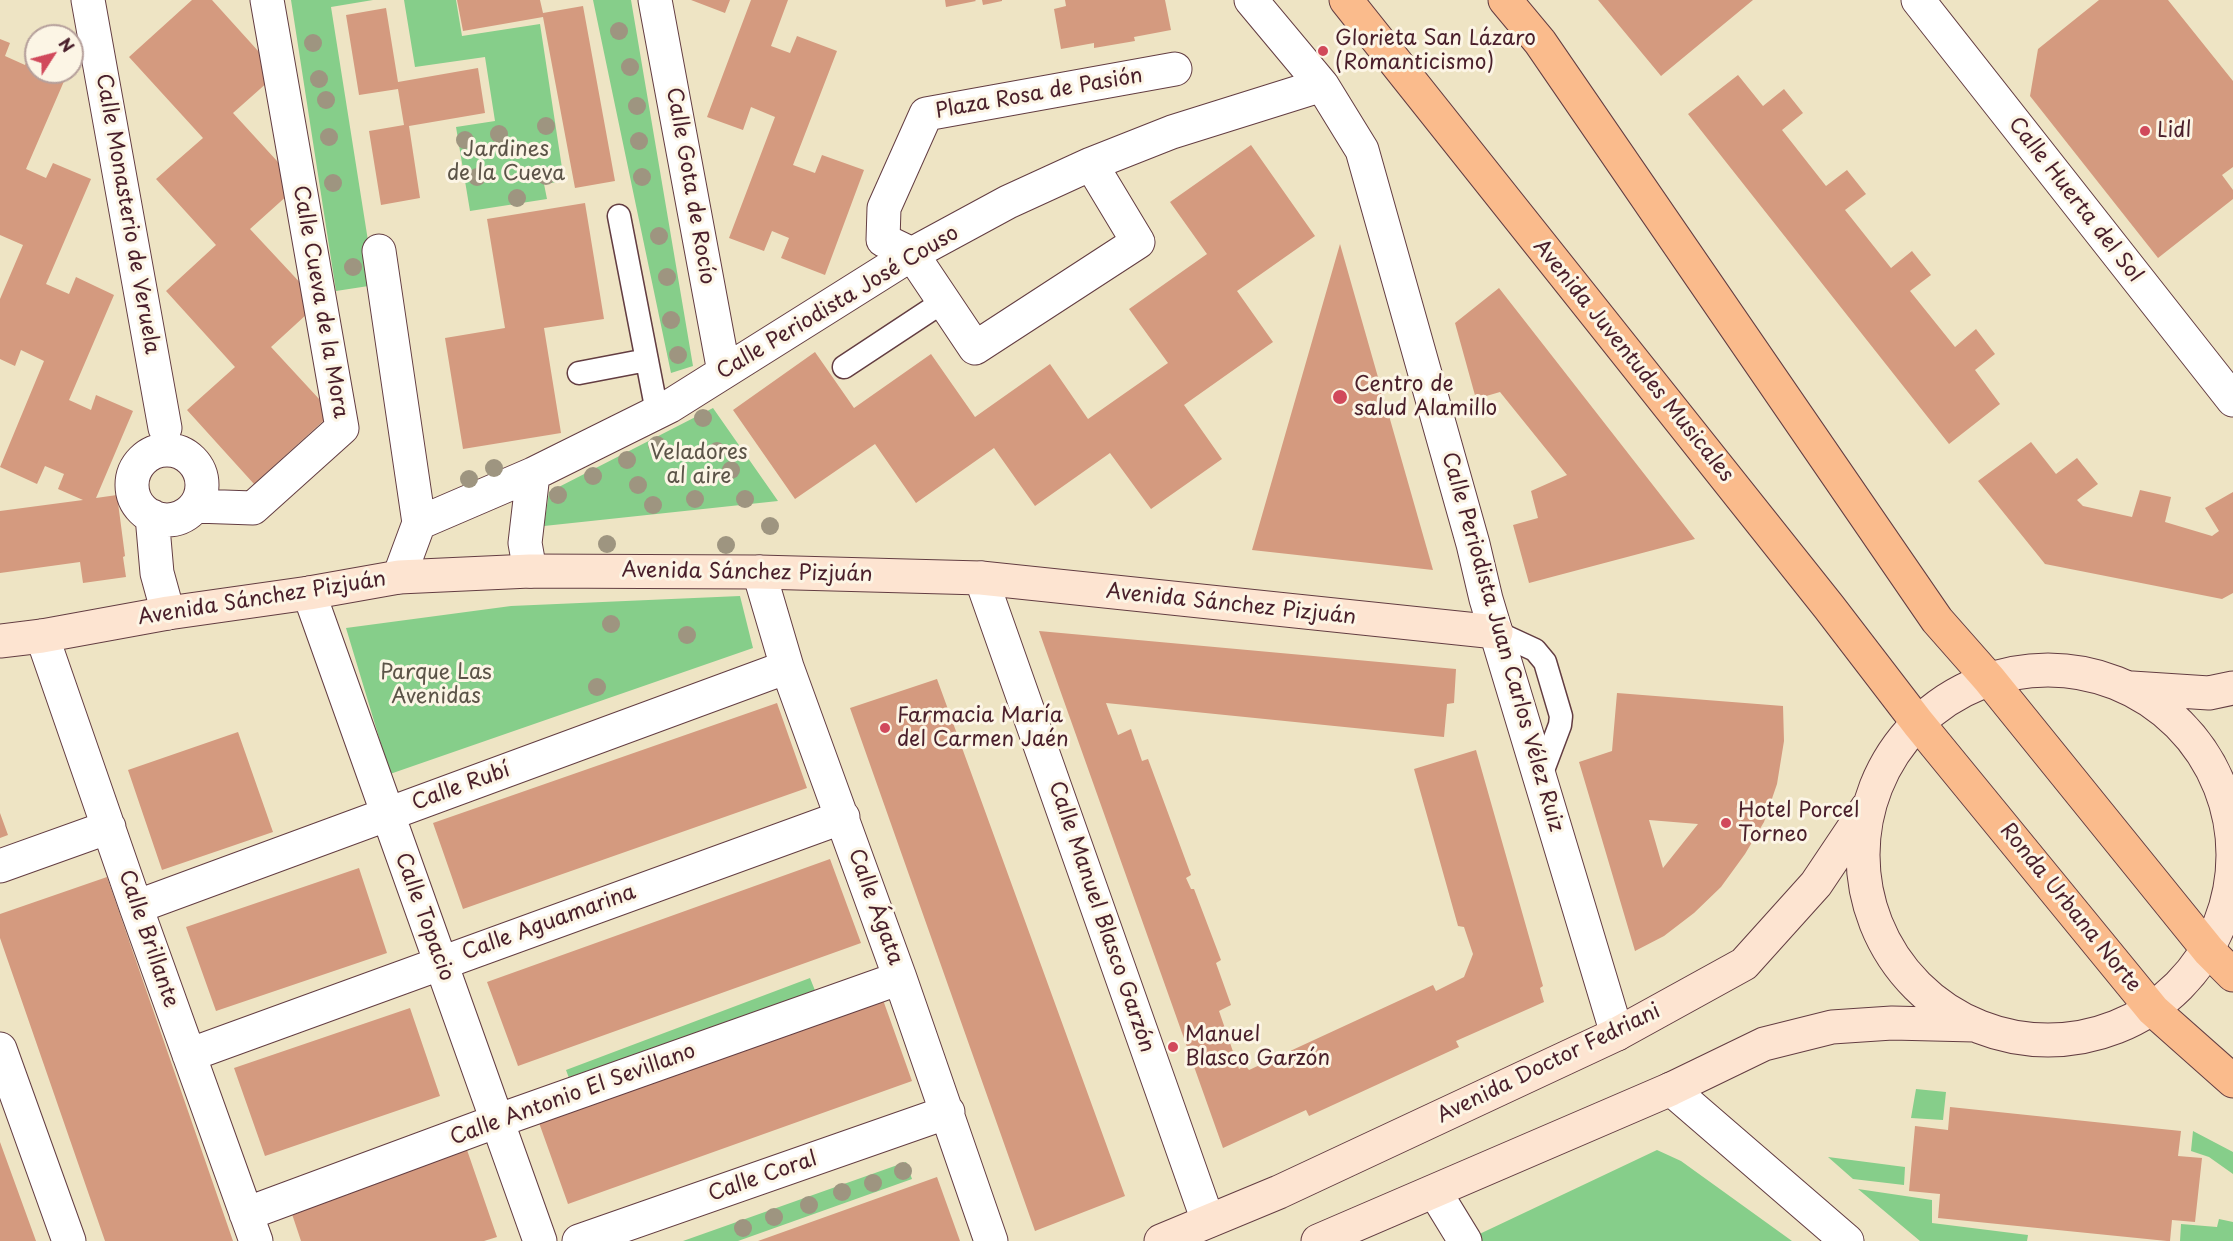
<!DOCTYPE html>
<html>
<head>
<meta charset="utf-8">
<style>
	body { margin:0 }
	#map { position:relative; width:2233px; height:1241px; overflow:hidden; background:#eee4c4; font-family:"Playpen Sans",sans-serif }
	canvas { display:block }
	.north { position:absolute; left:24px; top:24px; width:60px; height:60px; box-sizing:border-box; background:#fcf5e5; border:2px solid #b59f9b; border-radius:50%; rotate:54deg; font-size:16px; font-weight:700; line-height:24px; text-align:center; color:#4a1f2b }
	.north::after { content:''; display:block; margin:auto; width:21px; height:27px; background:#d1495b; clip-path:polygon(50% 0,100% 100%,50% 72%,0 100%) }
</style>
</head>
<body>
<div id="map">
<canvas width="2233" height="1241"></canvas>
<div class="north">N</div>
</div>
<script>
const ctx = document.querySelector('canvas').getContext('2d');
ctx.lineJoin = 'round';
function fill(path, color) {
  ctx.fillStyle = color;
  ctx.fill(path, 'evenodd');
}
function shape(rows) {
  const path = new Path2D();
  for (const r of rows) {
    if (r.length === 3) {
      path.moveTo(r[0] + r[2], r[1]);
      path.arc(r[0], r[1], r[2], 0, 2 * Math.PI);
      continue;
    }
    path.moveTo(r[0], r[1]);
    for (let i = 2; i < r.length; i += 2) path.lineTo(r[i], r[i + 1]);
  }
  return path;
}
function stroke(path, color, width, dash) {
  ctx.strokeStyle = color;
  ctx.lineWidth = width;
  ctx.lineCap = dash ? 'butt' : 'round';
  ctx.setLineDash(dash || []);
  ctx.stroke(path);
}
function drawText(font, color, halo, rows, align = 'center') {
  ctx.font = font + ' "Playpen Sans",sans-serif';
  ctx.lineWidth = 6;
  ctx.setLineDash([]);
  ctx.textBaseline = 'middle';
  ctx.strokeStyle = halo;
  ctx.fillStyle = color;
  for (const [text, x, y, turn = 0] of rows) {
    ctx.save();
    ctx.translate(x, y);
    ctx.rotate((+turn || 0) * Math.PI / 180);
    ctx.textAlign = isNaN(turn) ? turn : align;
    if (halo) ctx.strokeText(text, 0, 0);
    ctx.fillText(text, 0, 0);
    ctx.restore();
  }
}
fill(shape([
	[291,0,373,0,331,7,375,285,336,291],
	[404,0,456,0,462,36,540,24,564,181,544,184,547,199,470,211,456,127,495,121,485,57,415,67],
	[593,0,631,0,693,366,671,373],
	[713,408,778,501,544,526,549,492],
	[740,596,753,648,390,774,346,628,511,606],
	[810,978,818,998,573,1089,566,1070],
	[1916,1089,1946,1092,1943,1120,1911,1118],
	[2193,1131,2233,1152,2233,1174,2209,1157,2191,1151],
	[1657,1150,1681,1161,1792,1241,1473,1241,1471,1238],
	[1828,1157,1905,1167,1904,1185,1853,1179],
	[906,1162,912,1179,738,1241,683,1241],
	[1858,1189,1932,1200,1932,1223,2028,1235,2027,1241,1920,1241],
	[2219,1219,2233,1222,2233,1241,2180,1241,2181,1224,2217,1227]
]), '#86ce8a');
fill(shape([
	[192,0,212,0,278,73,233,113,299,185,250,229,319,303,271,347,332,413,254,484,187,410,235,367,166,291,216,245,156,179,203,138,129,57],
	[457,0,540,0,543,13,583,6,615,181,575,188,543,17,463,31],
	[691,0,730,0,725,13],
	[751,0,788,0,771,46,790,53,797,36,837,51,793,165,815,173,822,155,864,170,825,275,781,258,789,238,772,231,764,251,729,238,775,117,751,107,743,130,707,117],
	[945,0,975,0,976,1,946,7],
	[982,0,1002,0,1002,1,983,5],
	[1065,0,1165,0,1171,30,1134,37,1135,41,1094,48,1094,43,1061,49,1054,9,1066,6],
	[1598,0,1753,0,1661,76],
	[2099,0,2168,0,2233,81,2233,167,2222,175,2233,190,2233,199,2158,258,2030,96,2038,49],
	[386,8,398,82,478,68,485,113,409,126,420,198,381,205,369,131,404,125,398,89,359,95,346,15],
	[0,39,10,43,5,56,25,65,31,51,36,53,36,72,68,72,26,169,46,178,53,163,91,179,46,284,69,294,76,277,114,295,69,400,91,410,96,395,133,411,96,498,117,495,125,556,123,557,126,577,83,583,80,562,0,573,0,511,83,500,58,489,64,474,45,466,37,484,0,467,44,361,21,350,15,366,0,359,0,299,23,245,0,235],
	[1738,75,1763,106,1784,89,1803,113,1782,130,1826,186,1847,170,1866,194,1845,210,1891,268,1912,251,1931,275,1910,291,1955,347,1976,329,1995,354,1975,370,2000,404,1949,444,1688,114],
	[1251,145,1315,236,1237,291,1273,342,1184,405,1222,459,1151,509,1110,453,1035,506,994,448,916,503,875,444,795,499,733,410,815,352,854,408,931,354,975,417,1050,364,1088,419,1168,363,1129,309,1207,254,1170,202],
	[585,203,604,319,544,328,561,433,463,449,445,338,505,328,487,219],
	[1340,244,1433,570,1252,550],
	[1499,288,1695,539,1529,583,1513,525,1538,518,1531,491,1567,475,1500,392,1476,399,1455,323],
	[2031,442,2056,474,2077,458,2098,484,2077,500,2083,506,2132,517,2140,490,2171,497,2165,522,2212,536,2219,531,2205,508,2233,492,2233,593,2222,599,2045,564,1978,481],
	[1039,631,1456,669,1454,703,1447,704,1444,737,1106,703,1118,735,1131,729,1142,761,1148,759,1191,875,1186,878,1191,889,1194,889,1221,960,1216,963,1231,1005,1219,1011,1239,1069,1245,1065,1249,1070,1433,985,1436,991,1464,977,1473,954,1464,927,1458,926,1414,769,1476,750,1543,986,1540,988,1544,1002,1456,1041,1459,1047,1309,1116,1306,1110,1223,1148],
	[937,679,1125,1196,1035,1231,850,708],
	[1617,693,1783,706,1784,741,1777,784,1764,822,1745,854,1721,887,1694,913,1664,936,1635,951,1579,762,1612,751],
	[1649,820,1698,824,1663,868],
	[777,703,807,788,463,909,433,823],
	[238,732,273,832,162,870,128,770],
	[0,813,8,835,0,838],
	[830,859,861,943,518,1066,487,982],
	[359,868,387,953,216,1011,186,927],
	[107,877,233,1241,105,1241,0,938,0,914],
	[882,997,912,1081,568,1204,538,1120],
	[410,1008,440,1096,265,1156,234,1068],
	[1950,1107,2181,1131,2178,1156,2202,1158,2195,1222,2172,1220,2170,1241,2167,1241,1938,1218,1940,1194,1909,1191,1915,1126,1948,1130],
	[0,1142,36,1241,0,1241],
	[466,1147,497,1237,484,1241,301,1241,290,1208],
	[937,1177,960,1241,758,1241]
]), '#d49a7f');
const lane = shape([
	[619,216,657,412],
	[844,367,944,301],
	[579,373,647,360],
	[1496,632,1535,650,1545,662,1561,716,1560,725,1540,778]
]);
const street = shape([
	[88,0,165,428],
	[655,0,724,372],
	[1251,0,1322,85,1362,150,1473,544,1486,599,1617,1034],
	[1918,0,2233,400],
	[1091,164,1138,242,975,348,912,254,883,240,884,208,926,114,1175,69],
	[379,251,419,523],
	[167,485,35],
	[195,506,253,508,342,428,267,0],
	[152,516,157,573,168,613],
	[530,571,525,543,533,474],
	[759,572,787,667,900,978,991,1241],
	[399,577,419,523,533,474,670,406,912,254,1008,202,1091,164,1172,132,1322,85],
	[981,578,1208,1221],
	[309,593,540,1241],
	[42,636,136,907,256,1241],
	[0,866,109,827],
	[136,907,787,667],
	[0,1049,69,1241],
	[189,1055,843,817],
	[1671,1089,1847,1241],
	[1435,1192,1465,1241],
	[246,1214,497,1121,900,978],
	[579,1241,948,1112]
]);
const secondary = shape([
	[0,641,42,636,168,613,309,593,399,577,530,571,759,572,981,578,1496,632],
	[2048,855,185],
	[2132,688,2209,693,2233,688],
	[1161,1241,1279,1192,1617,1034,1744,964,1816,884,1867,808],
	[1318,1241,1671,1089,1764,1044,1832,1027,1892,1023,1974,1025]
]);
const primary = shape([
	[1346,0,1829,607,1918,723,2153,1010,2233,1081],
	[1505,0,1540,42,1937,620,1989,679,2209,951,2233,975]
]);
stroke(lane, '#633d42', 25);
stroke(street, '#633d42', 35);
stroke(secondary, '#633d42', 35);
stroke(primary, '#633d42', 35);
stroke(lane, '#fff', 22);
stroke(street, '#fff', 33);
stroke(secondary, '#fde4d1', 33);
stroke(primary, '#fabb8c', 33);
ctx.fillStyle = '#9e9580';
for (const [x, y] of [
	[619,31],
	[313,43],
	[630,67],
	[319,79],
	[326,100],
	[637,106],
	[546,126],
	[499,134],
	[329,137],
	[465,140],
	[639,141],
	[546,176],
	[477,177],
	[642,177],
	[333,183],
	[517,198],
	[659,236],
	[353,267],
	[667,277],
	[671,320],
	[678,355],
	[703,418],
	[657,445],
	[717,451],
	[627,460],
	[494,468],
	[731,470],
	[593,476],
	[469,479],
	[638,485],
	[558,495],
	[695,499],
	[745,499],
	[653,505],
	[770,526],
	[607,544],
	[726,545],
	[611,624],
	[687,635],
	[597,687],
	[903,1171],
	[873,1183],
	[842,1192],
	[809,1205],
	[774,1217],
	[743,1228]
]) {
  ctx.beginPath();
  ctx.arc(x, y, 9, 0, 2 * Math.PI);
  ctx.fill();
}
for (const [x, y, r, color] of [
	[1323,51,6,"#d1495b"],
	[2145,131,6,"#d1495b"],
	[1340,397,8,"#d1495b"],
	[885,728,6,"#d1495b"],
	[1726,823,6,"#d1495b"],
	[1173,1047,6,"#d1495b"]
]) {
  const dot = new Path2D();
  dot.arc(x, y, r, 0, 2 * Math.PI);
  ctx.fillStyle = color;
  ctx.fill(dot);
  stroke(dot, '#fcf5e5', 2);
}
drawText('21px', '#4a1f2b', '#fcf5e5', [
	["Glorieta San Lázaro",1335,39],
	["(Romanticismo)",1335,63],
	["Lidl",2157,131],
	["Centro de",1354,385],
	["salud Alamillo",1354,409],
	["Farmacia María",897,716],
	["del Carmen Jaén",897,740],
	["Hotel Porcel",1738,811],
	["Torneo",1738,835],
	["Manuel",1185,1035],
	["Blasco Garzón",1185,1059]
], 'left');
drawText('21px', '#4a1f2b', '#fcf5e5', [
	["Plaza Rosa de Pasión",1039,94,-10],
	["Calle Gota de Rocío",690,186,80],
	["Calle Huerta del Sol",2075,200,52],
	["Calle Monasterio de Veruela",127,214,80],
	["Calle Cueva de la Mora",320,302,80],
	["Calle Periodista José Couso",838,303,-31],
	["Avenida Juventudes Musicales",1633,361,51],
	["Avenida Sánchez Pizjuán",747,573,1],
	["Avenida Sánchez Pizjuán",262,599,-9],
	["Avenida Sánchez Pizjuán",1231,605,6],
	["Calle Periodista Juan Carlos Vélez Ruiz",1502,642,74],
	["Calle Rubí",461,787,-20],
	["Calle Ágata",875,907,70],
	["Ronda Urbana Norte",2070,908,51],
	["Calle Topacio",424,917,70],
	["Calle Manuel Blasco Garzón",1101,917,71],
	["Calle Aguamarina",549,923,-20],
	["Calle Brillante",148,939,71],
	["Avenida Doctor Fedriani",1549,1064,-26],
	["Calle Antonio El Sevillano",573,1095,-20],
	["Calle Coral",763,1177,-19]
]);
drawText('21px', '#5c5448', '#fcf5e5', [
	["Jardines",506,150],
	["de la Cueva",506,174],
	["Veladores",699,453],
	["al aire",699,477],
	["Parque Las",436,673],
	["Avenidas",436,697]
]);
</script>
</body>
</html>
